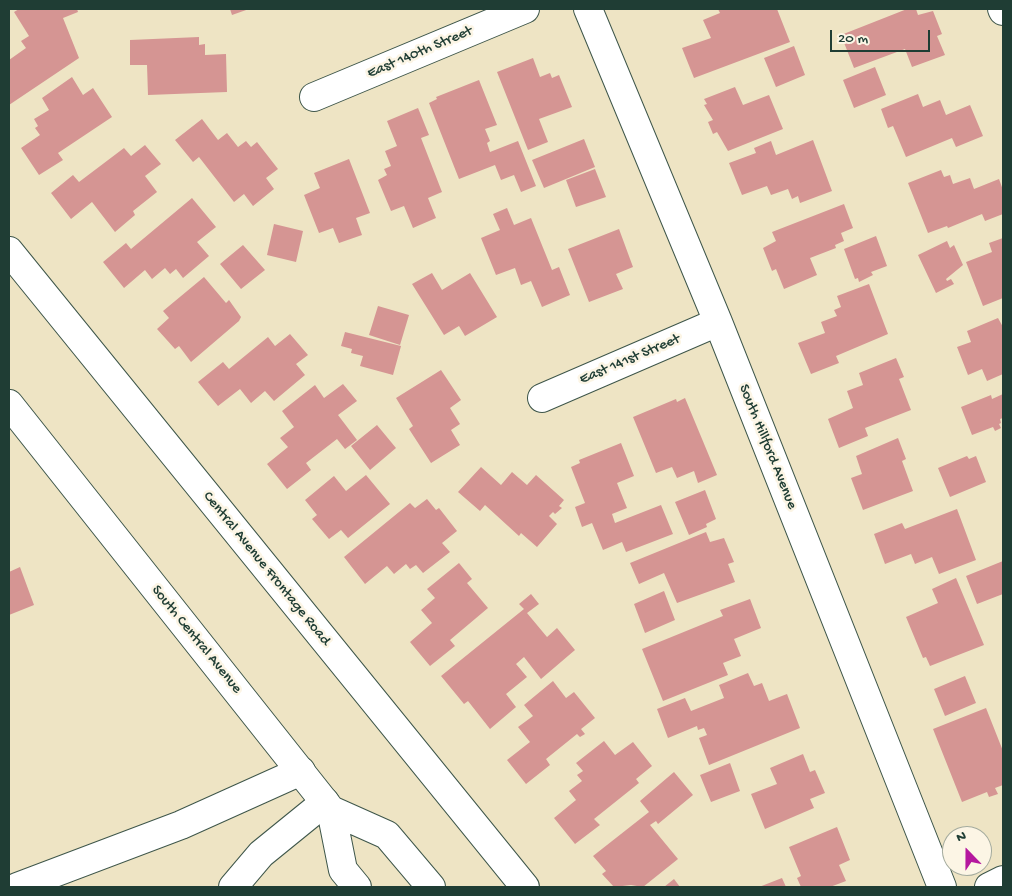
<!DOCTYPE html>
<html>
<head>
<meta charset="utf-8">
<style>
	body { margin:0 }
	#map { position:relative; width:1012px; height:896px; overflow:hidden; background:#eee4c4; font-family:"Gochi Hand",sans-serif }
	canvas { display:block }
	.frame { position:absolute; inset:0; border:10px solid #1f3d34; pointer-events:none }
	.north { position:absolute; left:942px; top:826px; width:50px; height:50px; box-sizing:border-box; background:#fcf5e5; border:1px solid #a4ab9e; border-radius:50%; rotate:338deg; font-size:14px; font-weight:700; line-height:20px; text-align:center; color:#1f3d34 }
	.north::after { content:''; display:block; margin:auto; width:18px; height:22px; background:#b5179e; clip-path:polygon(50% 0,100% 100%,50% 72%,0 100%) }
	.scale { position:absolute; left:830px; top:30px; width:100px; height:22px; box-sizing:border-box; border:2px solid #1f3d34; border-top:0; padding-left:6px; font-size:15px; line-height:18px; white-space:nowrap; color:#1f3d34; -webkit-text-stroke:4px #fcf5e5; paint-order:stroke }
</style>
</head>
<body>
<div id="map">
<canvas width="1012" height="896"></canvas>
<div class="frame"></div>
<div class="north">N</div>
<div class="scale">20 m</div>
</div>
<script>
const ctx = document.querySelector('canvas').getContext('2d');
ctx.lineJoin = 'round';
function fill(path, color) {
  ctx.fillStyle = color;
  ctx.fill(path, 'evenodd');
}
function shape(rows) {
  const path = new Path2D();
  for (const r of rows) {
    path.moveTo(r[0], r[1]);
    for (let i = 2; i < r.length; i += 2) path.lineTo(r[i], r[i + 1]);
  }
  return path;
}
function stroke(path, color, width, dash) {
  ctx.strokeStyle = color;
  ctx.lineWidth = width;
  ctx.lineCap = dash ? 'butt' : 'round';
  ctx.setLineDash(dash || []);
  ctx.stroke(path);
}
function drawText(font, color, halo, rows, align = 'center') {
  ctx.font = font + ' "Gochi Hand",sans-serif';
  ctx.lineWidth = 5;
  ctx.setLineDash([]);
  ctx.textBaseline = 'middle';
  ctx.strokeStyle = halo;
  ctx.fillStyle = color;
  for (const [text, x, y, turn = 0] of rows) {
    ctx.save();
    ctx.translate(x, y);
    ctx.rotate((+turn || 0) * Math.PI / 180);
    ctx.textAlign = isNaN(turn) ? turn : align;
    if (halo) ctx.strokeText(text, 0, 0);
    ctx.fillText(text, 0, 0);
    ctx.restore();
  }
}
fill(shape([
	[19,9,77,9,78,12,63,18,79,58,9,105,9,60,26,48,21,41,29,36,14,12],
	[230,9,249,9,232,15],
	[718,9,777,9,790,42,694,78,682,48,711,38,703,20,720,13],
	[907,9,916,9,918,15,933,11,942,34,937,36,945,55,912,67,905,49,854,68,841,35],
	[199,37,199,45,205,44,205,55,226,54,227,92,148,95,147,65,130,65,130,40],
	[794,46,805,75,776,87,764,58],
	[533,58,540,77,550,73,552,78,559,75,572,107,539,119,548,142,528,150,497,72],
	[875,67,886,95,854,108,843,80],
	[72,77,83,95,93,88,112,117,58,153,63,160,39,175,21,148,40,135,35,128,38,126,34,119,49,110,42,98],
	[479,80,497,125,485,129,490,141,487,143,490,152,518,141,536,186,521,192,514,175,501,180,495,165,459,179,429,103,437,99,436,97],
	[735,87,743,105,769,95,783,129,728,151,717,132,713,134,708,122,713,120,704,105,707,104,704,99],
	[918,94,923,107,940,100,946,115,970,105,983,136,956,147,952,138,906,157,893,126,888,128,881,109],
	[418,108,429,135,421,138,442,192,428,198,436,218,413,228,404,206,391,211,378,180,387,175,384,169,391,166,385,151,397,146,387,121],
	[202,119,218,140,227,133,238,147,246,141,251,147,257,142,278,169,266,178,274,189,253,206,244,194,234,202,199,157,193,162,175,140],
	[584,139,595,167,544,188,532,160],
	[813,140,832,191,800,203,798,196,792,199,788,189,771,195,767,186,742,195,729,163,756,153,754,148,771,141,776,155],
	[145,145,161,164,145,176,157,192,133,211,135,215,115,232,92,202,71,219,51,193,73,175,79,182,124,148,131,156],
	[349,159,370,213,356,218,362,235,339,243,333,228,319,233,304,195,320,188,314,173],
	[595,169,606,197,576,207,566,180],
	[941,170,944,177,950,175,953,184,970,178,974,189,999,179,1003,190,1003,214,985,221,982,214,948,228,947,226,928,233,908,183],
	[192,198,216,227,197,242,209,256,183,278,176,269,170,274,165,268,152,279,145,270,124,288,103,262,126,243,131,249],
	[844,204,853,228,841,233,844,241,835,245,836,248,810,258,817,275,784,289,776,269,772,271,763,248,776,241,772,232],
	[507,208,514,225,531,218,552,270,559,267,570,295,542,307,531,281,521,285,515,268,496,275,481,238,500,230,493,214],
	[274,224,303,231,296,262,267,255],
	[619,229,633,267,616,274,623,289,589,302,568,249],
	[876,236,887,266,871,272,873,275,859,282,858,278,855,279,844,249],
	[1003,238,1003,298,983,306,966,262,992,252,989,243],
	[947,241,950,248,954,245,963,265,946,279,947,281,951,279,954,284,936,293,918,255],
	[243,245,265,270,241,289,220,264],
	[432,273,442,290,470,273,497,317,465,336,459,326,444,335,412,284],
	[204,277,226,303,229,300,241,317,239,321,191,362,179,346,175,349,157,329,169,318,163,311],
	[869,284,888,334,836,356,839,363,811,374,798,343,825,333,821,322,837,316,834,310,841,307,837,296],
	[378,306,409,315,400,345,369,335],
	[998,318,1003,327,1003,374,987,381,982,369,968,375,957,347,971,342,967,331],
	[345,332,401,346,393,375,360,366,363,356,351,353,352,349,341,346],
	[290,334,308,355,296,364,305,375,274,401,265,391,251,403,240,389,218,406,198,382,223,362,229,369,268,337,275,346],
	[896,358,904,377,899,379,911,410,865,428,868,436,839,448,828,419,853,408,847,391,863,385,859,373],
	[441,370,461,400,450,408,460,424,451,430,460,445,431,463,409,429,413,426,396,398],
	[343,384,357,401,338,415,357,440,345,449,337,439,306,463,311,470,287,489,267,464,288,447,280,438,294,427,282,411,315,385,324,398],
	[1003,394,1003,418,1000,419,1001,423,999,424,1001,428,995,431,993,427,972,435,961,407,991,395,992,399],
	[685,398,717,475,698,483,694,471,677,478,672,467,656,473,633,417,676,399,677,402],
	[377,425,396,448,370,470,351,446],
	[898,438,906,459,902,461,913,491,863,510,851,478,862,474,856,456],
	[621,443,634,476,617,483,627,508,612,514,615,523,661,505,673,534,626,552,622,542,603,550,592,523,582,527,575,507,585,503,571,467,580,463,579,460],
	[967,456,969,459,976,456,986,482,950,497,938,468],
	[481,467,501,485,512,472,527,485,536,475,564,500,559,506,562,508,555,514,553,512,549,516,557,524,537,547,521,533,519,536,485,505,480,511,458,492],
	[366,475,390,504,348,538,341,530,329,539,312,519,317,515,305,500,334,476,346,491],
	[705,490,716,519,706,524,707,527,689,535,675,502],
	[427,499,436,510,439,508,457,531,442,543,450,552,423,573,416,565,410,569,406,564,394,574,387,566,365,584,344,557,410,503,415,508],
	[957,509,976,560,939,574,932,557,915,564,911,554,885,564,874,534,902,523,905,529],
	[706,532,710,542,724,538,734,562,728,564,735,582,677,603,664,573,639,584,630,563],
	[1003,561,1003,594,977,604,966,576],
	[459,563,472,579,467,583,488,608,450,640,455,646,430,666,410,642,432,623,421,610,435,598,427,589],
	[20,567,34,605,9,615,9,572],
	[956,578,984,645,930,666,926,657,923,658,906,617,938,603,932,589],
	[664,591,675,620,645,633,634,604],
	[531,594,539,604,527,613,547,637,557,628,575,650,541,679,524,657,516,664,527,677,506,694,516,707,490,729,468,701,464,704,441,676,524,609,519,604],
	[750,599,761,628,734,639,741,656,723,663,728,675,663,701,642,649,723,616,720,610],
	[748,673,754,686,762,683,769,701,787,694,800,728,709,765,699,738,707,735,704,728,698,730,697,726,668,738,657,709,685,698,691,711,724,698,719,685],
	[965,676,976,703,945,716,934,689],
	[553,681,566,698,574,692,595,718,581,729,585,734,580,737,577,734,546,759,550,765,526,784,507,760,530,742,518,727,533,716,524,705],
	[986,708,1003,751,1003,785,995,788,998,794,989,797,987,792,962,802,933,729],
	[604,741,615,755,633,742,652,766,636,779,639,783,594,819,600,825,575,844,554,818,576,800,569,791,582,781,577,775,583,771,576,763],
	[803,754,810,772,815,770,825,793,810,799,814,808,765,829,751,794,777,784,770,768],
	[730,763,740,791,711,802,700,775],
	[674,772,693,795,658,824,656,821,650,825,678,859,643,887,631,885,614,887,602,874,606,871,593,856,649,812,640,801],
	[837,827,850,860,839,865,846,881,830,887,801,887,797,878,801,876,789,847],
	[782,878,786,887,759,887],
	[674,879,680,887,664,887]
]), '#d59593');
const minor = shape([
	[588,9,718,322,942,887],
	[1002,9,1003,11],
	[314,97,525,9],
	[9,251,525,887],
	[542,398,718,322],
	[17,887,181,825,301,771],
	[233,887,261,854,325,802],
	[989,887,1003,880]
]);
const major = shape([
	[9,404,331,810,343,870,357,887],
	[331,810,387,835,431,887]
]);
stroke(minor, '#3e564a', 30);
stroke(major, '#3e564a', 30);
stroke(minor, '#fff', 28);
stroke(major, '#fff', 28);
drawText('15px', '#1f3d34', '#fcf5e5', [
	["East 140th Street",420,53,-23],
	["East 141st Street",630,360,-23],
	["South Hillford Avenue",767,447,68],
	["Central Avenue Frontage Road",266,569,51],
	["South Central Avenue",196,640,51]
]);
</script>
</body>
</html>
